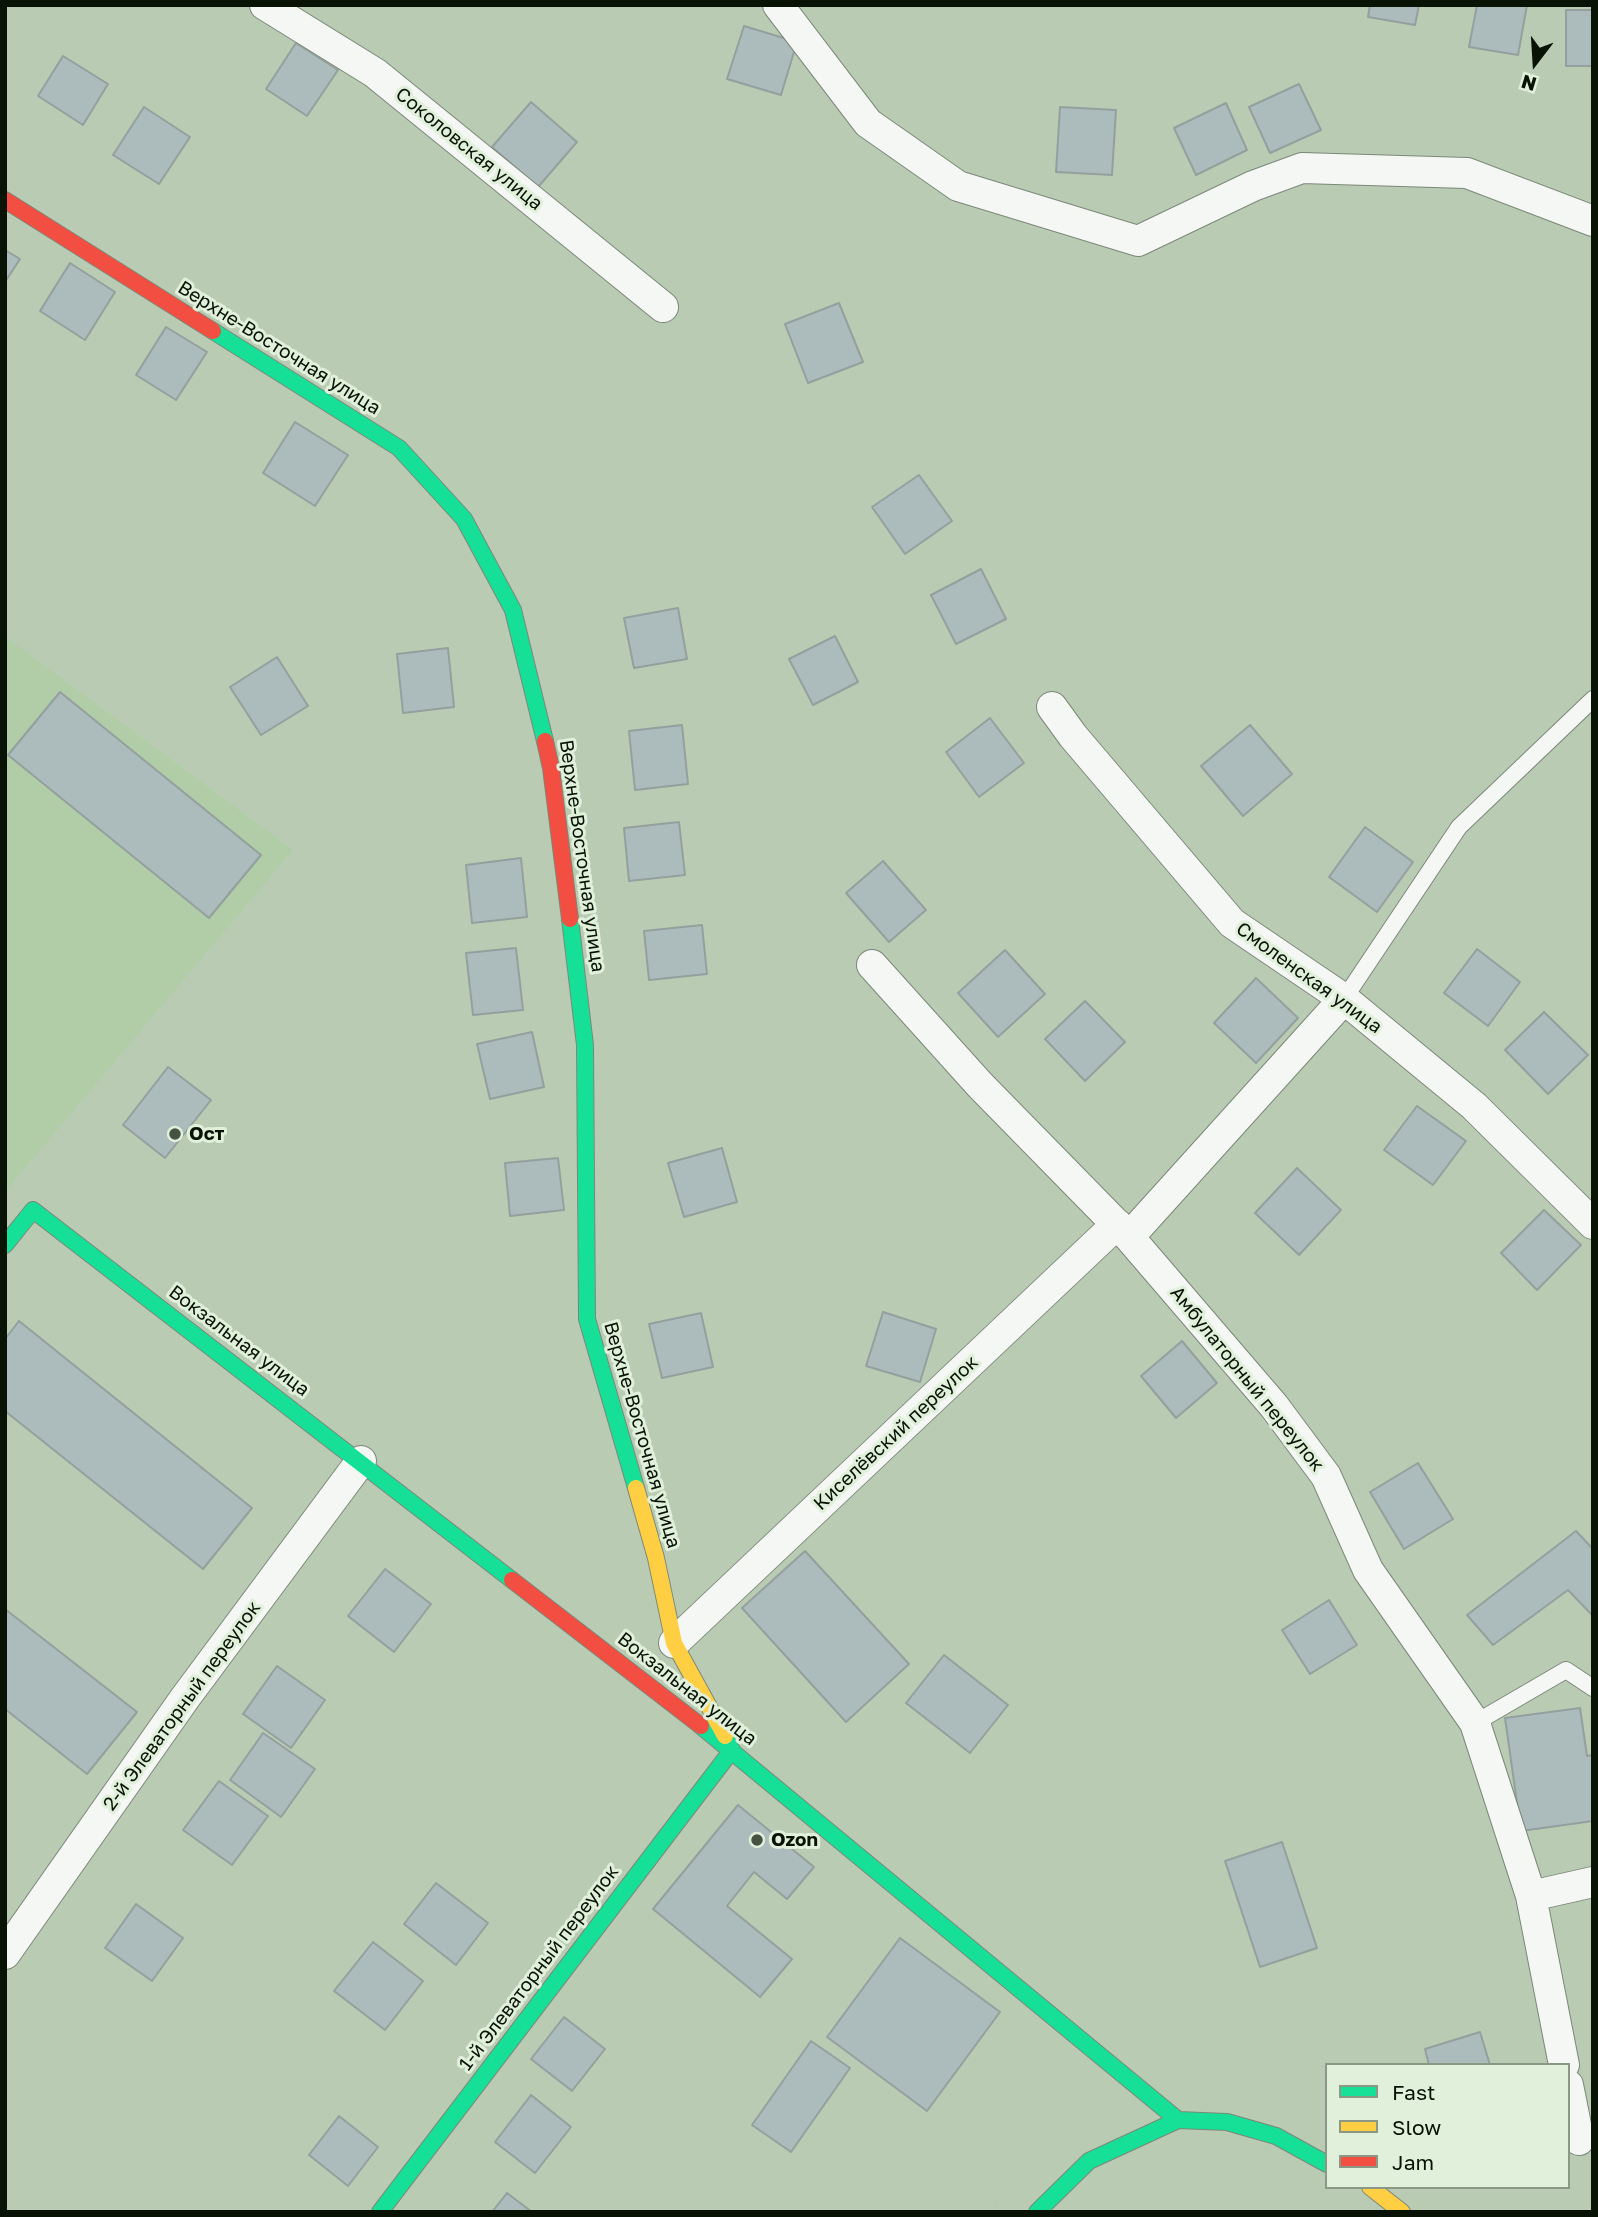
<!DOCTYPE html>
<html>
<head>
<meta charset="utf-8">
<style>
	body { margin:0 }
	#map { position:relative; width:1598px; height:2217px; overflow:hidden; background:#bacbb4; font-family:"Golos Text",sans-serif }
	canvas { display:block }
	.frame { position:absolute; inset:0; border:7px solid #081305; pointer-events:none }
	.legend { position:absolute; left:1325px; top:2063px; width:245px; height:126px; box-sizing:border-box; background:#e0f0db; border:2px solid #8a9885; margin:0; padding:9px 12px; list-style:none; font-size:21px; color:#081305 }
	.legend li { display:flex; align-items:center; gap:14px; height:35px }
	.legend b { width:35px; border:2px solid #8a9885 }
	.north { position:absolute; left:1500px; top:28px; width:70px; height:70px; -webkit-text-stroke:5px #e0f0db; paint-order:stroke; rotate:197deg; font-size:19px; font-weight:700; line-height:28px; text-align:center; color:#081305 }
	.north::after { content:''; display:block; margin:auto; width:24px; height:32px; background:#081305; clip-path:polygon(50% 0,100% 100%,50% 72%,0 100%) }
</style>
</head>
<body>
<div id="map">
<canvas width="1598" height="2217"></canvas>
<div class="frame"></div>
<ul class="legend">
<li><b style="height:9px;background:#16e098"></b>Fast</li>
<li><b style="height:9px;background:#ffcf43"></b>Slow</li>
<li><b style="height:9px;background:#f24e42"></b>Jam</li>
</ul>
<div class="north">N</div>
</div>
<script>
const ctx = document.querySelector('canvas').getContext('2d');
ctx.lineJoin = 'round';
function fill(path, color) {
  ctx.fillStyle = color;
  ctx.fill(path, 'evenodd');
}
function shape(rows) {
  const path = new Path2D();
  for (const r of rows) {
    path.moveTo(r[0], r[1]);
    for (let i = 2; i < r.length; i += 2) path.lineTo(r[i], r[i + 1]);
  }
  return path;
}
function stroke(path, color, width, dash) {
  ctx.strokeStyle = color;
  ctx.lineWidth = width;
  ctx.lineCap = dash ? 'butt' : 'round';
  ctx.setLineDash(dash || []);
  ctx.stroke(path);
}
function drawText(font, color, halo, rows, align = 'center') {
  ctx.font = font + ' "Golos Text",sans-serif';
  ctx.lineWidth = 6;
  ctx.setLineDash([]);
  ctx.textBaseline = 'middle';
  ctx.strokeStyle = halo;
  ctx.fillStyle = color;
  for (const [text, x, y, turn = 0] of rows) {
    ctx.save();
    ctx.translate(x, y);
    ctx.rotate((+turn || 0) * Math.PI / 180);
    ctx.textAlign = isNaN(turn) ? turn : align;
    if (halo) ctx.strokeText(text, 0, 0);
    ctx.fillText(text, 0, 0);
    ctx.restore();
  }
}
fill(shape([
	[5,636,293,850,5,1192]
]), '#b1cda8');
const building = shape([
	[1370,5,1419,5,1415,25,1368,17,1370,5],
	[1477,5,1527,5,1518,55,1469,47,1477,5],
	[1566,10,1593,10,1593,66,1566,66,1566,10],
	[744,26,797,42,781,95,727,79,744,26],
	[296,43,338,70,307,116,266,89,296,43],
	[63,56,108,84,83,125,38,96,63,56],
	[1299,84,1321,130,1270,153,1249,107,1299,84],
	[531,102,577,142,538,187,492,147,531,102],
	[1226,103,1247,150,1196,175,1174,128,1226,103],
	[144,107,190,137,159,184,113,155,144,107],
	[1060,107,1116,110,1112,175,1056,172,1060,107],
	[5,250,20,259,5,282,5,250],
	[70,263,115,292,85,340,40,311,70,263],
	[839,303,863,362,808,383,785,324,839,303],
	[166,327,207,352,176,400,136,375,166,327],
	[295,422,348,455,315,506,263,473,295,422],
	[919,475,952,521,905,554,872,507,919,475],
	[981,569,1006,619,956,644,931,595,981,569],
	[678,608,687,659,634,668,624,618,678,608],
	[835,636,858,682,813,705,789,659,835,636],
	[448,648,454,707,403,713,397,654,448,648],
	[277,657,308,706,261,735,230,687,277,657],
	[60,692,261,855,209,918,8,755,60,692],
	[990,718,1024,763,979,797,946,752,990,718],
	[682,725,688,784,635,790,629,731,682,725],
	[1250,725,1292,774,1243,816,1201,766,1250,725],
	[679,822,685,875,629,881,624,828,679,822],
	[1365,827,1413,862,1377,912,1329,877,1365,827],
	[521,858,527,917,472,923,466,865,521,858],
	[883,861,926,910,889,942,846,893,883,861],
	[702,925,707,974,649,980,644,931,702,925],
	[516,948,523,1010,473,1015,466,953,516,948],
	[1477,949,1520,982,1488,1026,1444,993,1477,949],
	[1005,950,1045,994,998,1037,958,993,1005,950],
	[1256,978,1298,1018,1256,1063,1214,1023,1256,978],
	[1085,1001,1125,1042,1085,1081,1045,1039,1085,1001],
	[1544,1012,1588,1055,1548,1094,1505,1050,1544,1012],
	[532,1032,544,1087,490,1099,477,1044,532,1032],
	[168,1067,211,1100,165,1158,123,1125,168,1067],
	[1417,1106,1466,1141,1433,1185,1384,1150,1417,1106],
	[722,1148,737,1202,684,1217,668,1163,722,1148],
	[558,1158,564,1210,510,1216,505,1163,558,1158],
	[1297,1168,1341,1210,1299,1255,1255,1213,1297,1168],
	[1544,1210,1581,1245,1537,1290,1501,1253,1544,1210],
	[883,1312,936,1329,920,1382,866,1366,883,1312],
	[701,1313,713,1367,662,1378,649,1324,701,1313],
	[19,1321,252,1508,203,1569,5,1411,5,1339,19,1321],
	[1182,1341,1217,1383,1176,1418,1141,1376,1182,1341],
	[1418,1463,1453,1519,1404,1549,1370,1492,1418,1463],
	[1576,1531,1593,1549,1593,1616,1568,1590,1493,1645,1467,1615,1576,1531],
	[805,1551,909,1664,846,1722,742,1608,805,1551],
	[385,1569,431,1604,394,1652,348,1616,385,1569],
	[1329,1600,1357,1645,1310,1674,1282,1630,1329,1600],
	[5,1609,137,1712,87,1774,5,1709,5,1609],
	[944,1655,1008,1705,970,1753,906,1703,944,1655],
	[277,1666,325,1700,291,1748,243,1714,277,1666],
	[1580,1708,1587,1756,1593,1755,1593,1821,1521,1831,1505,1718,1580,1708],
	[263,1733,315,1769,281,1817,230,1780,263,1733],
	[219,1781,268,1816,232,1865,183,1830,219,1781],
	[738,1805,814,1867,787,1899,754,1872,727,1906,792,1959,760,1997,653,1909,738,1805],
	[1282,1842,1317,1948,1260,1967,1225,1861,1282,1842],
	[436,1883,488,1923,456,1965,404,1924,436,1883],
	[136,1904,183,1938,152,1981,105,1948,136,1904],
	[900,1938,1000,2012,927,2111,827,2037,900,1938],
	[373,1942,423,1981,385,2030,334,1991,373,1942],
	[564,2017,605,2049,572,2091,531,2059,564,2017],
	[1480,2032,1490,2065,1429,2065,1425,2049,1480,2032],
	[811,2041,850,2068,791,2152,752,2125,811,2041],
	[531,2095,571,2127,535,2173,495,2142,531,2095],
	[339,2116,378,2147,348,2186,309,2155,339,2116],
	[507,2193,532,2212,492,2212,507,2193]
]);
fill(building, '#acbbbc');
stroke(building, '#94a09d', 2);
const lane = shape([
	[1344,999,1459,827,1593,699],
	[1475,1723,1566,1670,1593,1688]
]);
const street = shape([
	[265,5,375,73,663,307],
	[778,5,868,123,958,186,1138,241,1253,186,1302,168,1467,173,1593,221],
	[1052,707,1073,736,1232,923,1344,999,1474,1106,1593,1224],
	[872,965,980,1085,1129,1237,1274,1406,1326,1476,1368,1570,1475,1723,1531,1896,1564,2065],
	[1129,1237,1344,999],
	[674,1643,1117,1224],
	[1531,1896,1593,1882],
	[5,1954,185,1698,361,1461],
	[1568,2085,1579,2140]
]);
const fast = shape([
	[213,331,399,448,464,519,513,610,545,741],
	[570,919,585,1045,587,1319,636,1488],
	[5,1245,33,1210,512,1580],
	[701,1726,1178,2120],
	[380,2212,732,1750,725,1736],
	[1037,2212,1089,2161,1178,2120,1227,2122,1276,2136,1327,2164]
]);
const slow = shape([
	[636,1488,656,1558,674,1643,725,1736],
	[1370,2187,1402,2212]
]);
const jam = shape([
	[5,200,213,331],
	[545,741,551,768,570,919],
	[512,1580,701,1726]
]);
stroke(lane, '#7b8878', 18);
stroke(street, '#7b8878', 32);
stroke(fast, '#7b8878', 18);
stroke(slow, '#7b8878', 18);
stroke(jam, '#7b8878', 18);
stroke(shape([
	[992,2212,999,2203]
]), '#bec3bc', 4.5, [2, 5]);
stroke(lane, '#f5f7f4', 16);
stroke(street, '#f5f7f4', 30);
stroke(fast, '#16e098', 16);
stroke(slow, '#ffcf43', 16);
stroke(jam, '#f24e42', 16);
for (const [x, y, r, color] of [
	[175,1134,7,"#465342"],
	[757,1840,7,"#465342"]
]) {
  const dot = new Path2D();
  dot.arc(x, y, r, 0, 2 * Math.PI);
  ctx.fillStyle = color;
  ctx.fill(dot);
  stroke(dot, '#e0f0db', 2.5);
}
drawText('19px', '#081305', '#e0f0db', [
	["Соколовская улица",469,149,39],
	["Верхне-Восточная улица",279,348,32],
	["Верхне-Восточная улица",582,856,82],
	["Смоленская улица",1309,978,36],
	["Вокзальная улица",239,1341,37],
	["Амбулаторный переулок",1247,1379,51],
	["Киселёвский переулок",896,1433,-43],
	["Верхне-Восточная улица",642,1435,74],
	["Вокзальная улица",687,1689,38],
	["2-й Элеваторный переулок",182,1706,-54],
	["1-й Элеваторный переулок",539,1968,-53]
]);
drawText('bold 19px', '#081305', '#e0f0db', [
	["Ост",189,1134],
	["Ozon",771,1840]
], 'left');
</script>
</body>
</html>
